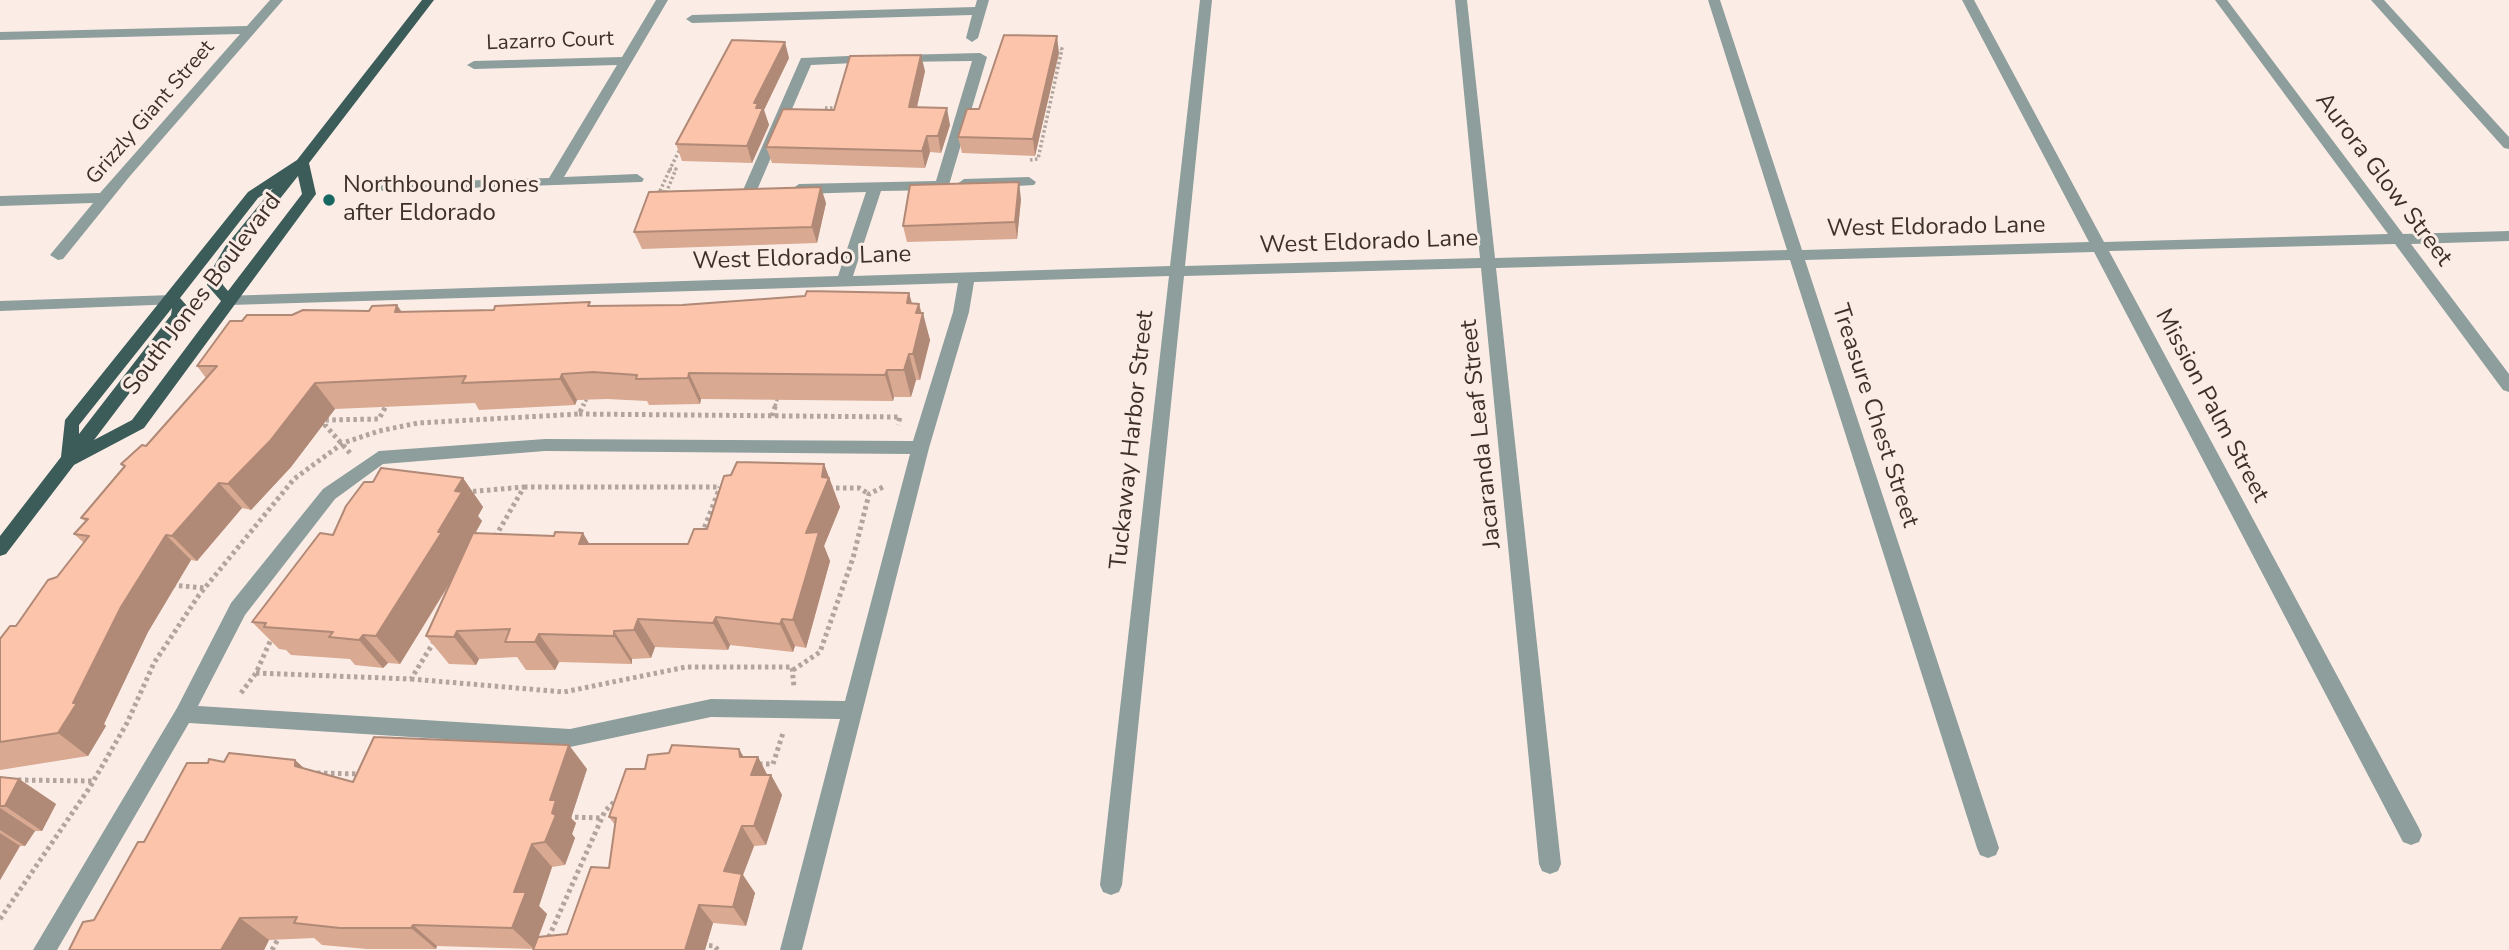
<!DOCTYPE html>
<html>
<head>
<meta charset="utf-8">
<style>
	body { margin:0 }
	canvas { display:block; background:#fbede6 }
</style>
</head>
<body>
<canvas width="2509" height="950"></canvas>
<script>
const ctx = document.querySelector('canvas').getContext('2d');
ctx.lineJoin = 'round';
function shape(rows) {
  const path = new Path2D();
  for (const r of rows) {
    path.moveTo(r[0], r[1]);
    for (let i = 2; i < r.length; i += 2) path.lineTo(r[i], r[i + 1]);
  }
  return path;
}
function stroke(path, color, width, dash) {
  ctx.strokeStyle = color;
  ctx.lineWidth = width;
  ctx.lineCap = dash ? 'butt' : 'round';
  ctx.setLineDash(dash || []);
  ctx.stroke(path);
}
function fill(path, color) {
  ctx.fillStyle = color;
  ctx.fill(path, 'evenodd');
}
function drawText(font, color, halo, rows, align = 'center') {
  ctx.font = font + ' "Nunito Sans",sans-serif';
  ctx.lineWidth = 6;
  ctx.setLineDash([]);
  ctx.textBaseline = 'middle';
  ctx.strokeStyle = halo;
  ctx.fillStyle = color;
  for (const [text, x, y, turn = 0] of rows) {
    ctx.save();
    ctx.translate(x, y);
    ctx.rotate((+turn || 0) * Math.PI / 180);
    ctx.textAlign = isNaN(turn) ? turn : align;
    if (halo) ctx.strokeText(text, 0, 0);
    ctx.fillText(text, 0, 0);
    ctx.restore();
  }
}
stroke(shape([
	[825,108,838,108],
	[1030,160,1038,159,1062,49,1055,47],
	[665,192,660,191,670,169],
	[666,193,676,169,670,169,681,147],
	[386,406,388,403],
	[583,406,589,395],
	[775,406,778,397]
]), '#b3a59e', 3.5, [2.5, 2.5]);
stroke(shape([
	[579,414,900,417,898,425],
	[772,416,776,404],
	[350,453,325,425,326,420,379,419,387,404],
	[524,487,726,487],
	[829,488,859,488,869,494],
	[466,492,524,487,494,539],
	[702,534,720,487],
	[172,585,204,588],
	[793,670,820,652,853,558,869,494,885,486],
	[256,673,411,679,435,640],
	[411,679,564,692,686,667,792,667,794,687],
	[241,693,256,673,272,637],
	[759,764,773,764,783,733],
	[317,773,361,774],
	[18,780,93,781],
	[568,817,602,818],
	[0,919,90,787,127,723,154,663,199,595,294,479,343,443,379,431,418,423,579,414,584,404],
	[702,945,714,946,718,950],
	[272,950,281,934],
	[543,950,605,811,617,799]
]), '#b3a59e', 5, [3.5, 3.5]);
fill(shape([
	[270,0,283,0,130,176,63,259,58,260,50,255,93,203,0,206,0,196,100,193,240,34,0,40,0,32,247,26,270,0],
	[656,0,668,0,564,177,637,174,644,179,642,182,382,191,380,188,382,185,387,183,549,178,617,65,474,69,467,65,474,61,622,57,656,0],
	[977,0,989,0,978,38,972,42,966,38,972,15,692,23,686,19,692,15,975,7,977,0],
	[1200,0,1212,0,1185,266,1480,258,1455,0,1467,0,1495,258,1787,250,1708,0,1720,0,1802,250,2089,242,1962,0,1974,0,2104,242,2388,234,2215,0,2227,0,2403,234,2509,231,2509,241,2411,244,2509,374,2509,392,2503,390,2395,244,2109,251,2419,828,2422,835,2419,842,2411,845,2403,842,2094,252,1805,260,1999,848,1996,855,1988,858,1980,855,1977,848,1790,260,1496,268,1561,864,1558,871,1550,874,1542,871,1539,864,1481,268,1184,276,1122,885,1119,892,1111,895,1103,892,1100,885,1169,276,974,282,969,312,929,448,802,950,780,950,840,719,711,717,570,747,189,723,57,950,33,950,177,708,231,603,323,489,379,451,545,439,913,441,953,312,958,283,230,305,222,300,224,296,838,276,866,192,799,194,792,189,799,184,936,181,972,61,895,62,893,59,900,55,980,53,987,57,949,185,942,190,881,191,853,276,1170,266,1200,0],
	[545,451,910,454,845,701,711,699,570,729,198,706,245,615,335,499,383,464,545,451],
	[2371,0,2384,0,2509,137,2509,149,2504,148,2371,0],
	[872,55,879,59,877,62,811,65,757,190,750,195,745,193,743,190,801,58,872,55],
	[1029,177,1036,182,1034,185,964,189,957,184,964,179,1029,177],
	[172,295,180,300,178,304,0,311,0,301,172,295]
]), '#8d9e9d');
fill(shape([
	[422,0,434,0,309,163,316,194,144,428,74,465,6,554,0,556,0,536,61,457,65,420,248,192,297,160,422,0],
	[298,176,302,194,228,291,223,285,223,278,236,254,298,176],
	[273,188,225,247,207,278,207,285,221,301,132,420,94,440,187,317,188,307,180,298,258,198,273,188],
	[172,308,171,315,79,434,79,425,172,308]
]), '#3c5c5a');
fill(shape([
	[1059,53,1035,156,962,153,958,137,979,109],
	[789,58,764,110,769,125,752,163,682,161,676,144],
	[925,71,917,107,950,125,941,153,930,152,925,168,772,163,766,147,834,110],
	[1021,199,1017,239,907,242,903,226],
	[826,203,817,243,642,249,634,232],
	[909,293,912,303,919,304,930,340,920,380,916,380,911,397,894,397,893,401,701,399,700,404,649,405,647,401,607,399,577,400,575,405,479,410,475,403,335,409,291,467,251,510,242,508,197,561,191,560,148,632,104,724,106,726,88,756,0,770,0,639,16,626,57,577,84,543,74,534,86,522,81,518,124,467,121,464,146,446,206,378,197,366,242,321,292,315,369,311,397,305,402,312,494,310,592,306,682,305],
	[824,464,840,507,824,546,830,561,806,648,795,646,793,652,730,645,728,650,655,647,651,658,632,659,632,664,559,662,555,670,526,670,517,657,479,659,476,665,449,664,426,636,454,577,400,664,388,663,383,668,355,665,350,659,291,655,286,650,279,649,252,622,333,535,373,482,463,478,483,507,478,516,482,521,475,534,589,544,688,544,707,529],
	[744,757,758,757,767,775,771,775,782,795,766,845,754,846,743,875,755,893,746,926,713,923,705,950,533,950,567,934,609,868,615,825,609,817,645,769],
	[295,760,304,768,353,782,587,769,571,818,576,823,572,834,575,838,565,865,552,867,539,906,547,914,534,949,437,946,436,949,367,949,322,945,314,938,269,940,264,950,69,950,94,920,144,842,208,763],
	[0,777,19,779,56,804,42,831,35,831,25,846,20,846,0,880]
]), '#d9a992');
fill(shape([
	[1057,36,1059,53,1035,156,1033,139],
	[785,42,789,58,764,110,769,125,752,163,747,146,754,103],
	[921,55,925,71,913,124,909,107],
	[947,108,950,125,941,153,938,136],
	[927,136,930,152,925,168,922,151],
	[1019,182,1021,199,1017,239,1015,222],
	[821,187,826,203,817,243,812,227],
	[909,293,916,320,907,303],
	[919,304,922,317,923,313,930,340,920,380,913,354,916,313],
	[397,305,414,332,395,312],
	[909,354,916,380,911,397,904,370],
	[887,370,894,397,893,401,885,375],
	[689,373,701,399,700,404,688,378],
	[562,374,577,400,575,405,560,379],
	[315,383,335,409,291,467,251,510,228,484],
	[824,464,840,507,824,546,830,561,806,648,793,620,806,533,822,477],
	[463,478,483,507,478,516,482,521,461,558,463,561,400,664,376,636,438,532,455,491],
	[219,483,242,508,197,561,172,536],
	[583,533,600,562,579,544],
	[166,535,191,560,148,632,104,724,106,726,88,756,58,733,121,607],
	[716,617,730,645,728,650,713,623],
	[638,619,655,647,651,658,634,630],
	[782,619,795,646,793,652,780,624],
	[457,631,479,659,476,665,454,637],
	[614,631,632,659,632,664,614,636],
	[539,634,559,662,555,670,535,642],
	[363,635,388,663,383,668,359,640],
	[569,745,587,769,571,818,576,823,572,834,575,838,565,865,545,842,552,813,550,800],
	[739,749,751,769,758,757,769,778,763,795,740,757],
	[295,760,321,784,295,766],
	[771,775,782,795,766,845,754,826],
	[19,779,56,804,42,831,5,806],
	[0,808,35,831,25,846,0,830],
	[742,826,754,846,743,875,755,893,746,926,733,907,724,871],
	[0,833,20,846,0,880],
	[532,844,552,867,539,906,547,914,534,949,512,928,514,892],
	[699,905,713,923,705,950,685,950],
	[240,918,269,940,264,950,221,950],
	[413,925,437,946,436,949,411,928]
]), '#b08977');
const building = shape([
	[1004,35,1057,36,1033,139,958,137,967,109,979,109,1004,35],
	[732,40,785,42,754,103,758,103,756,108,763,108,747,146,676,144,732,40],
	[921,55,909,107,947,108,938,136,927,136,922,151,766,147,783,109,834,110,850,56,921,55],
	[1019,182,1015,222,903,226,910,185,1019,182],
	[821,187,812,227,634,232,649,192,821,187],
	[807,291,909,293,907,303,919,304,916,313,923,313,913,354,909,354,904,370,887,370,885,375,689,373,688,378,636,379,637,375,593,372,562,374,560,379,462,383,466,376,315,383,270,441,228,484,219,483,172,536,166,535,121,607,73,703,77,703,58,733,0,742,0,639,10,626,16,626,48,580,57,577,89,536,74,534,88,519,81,518,125,466,121,464,142,445,146,446,217,366,197,366,230,321,242,321,247,315,292,315,303,310,369,311,372,306,397,305,395,312,494,310,495,306,590,302,588,306,682,305,805,296,807,291],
	[737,462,824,464,822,477,829,478,806,533,819,532,793,620,782,619,780,624,716,617,713,623,638,619,634,630,614,631,614,636,539,634,535,642,505,642,510,629,457,631,454,637,426,636,473,533,554,536,555,532,583,533,579,544,688,544,694,529,707,529,724,476,731,475,737,462],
	[381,468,463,478,455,491,462,492,438,532,442,532,376,636,363,635,359,640,329,637,333,632,264,627,266,623,252,622,320,533,333,535,346,506,364,482,373,482,381,468],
	[374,737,569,745,550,800,556,800,552,813,556,815,545,842,532,844,514,892,526,892,512,928,413,925,411,928,340,928,294,923,297,917,240,918,221,950,69,950,83,922,94,920,138,842,144,842,187,763,208,763,209,759,224,762,229,753,295,760,295,766,353,782,374,737],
	[672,745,739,749,740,757,758,757,751,775,771,775,754,826,742,826,724,871,742,874,733,907,699,905,685,950,533,950,538,937,567,934,591,867,609,868,616,818,609,817,626,769,645,769,648,755,669,753,672,745],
	[0,777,19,779,5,806,0,806,0,777]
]);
fill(building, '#fcc4aa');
stroke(building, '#b08977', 2);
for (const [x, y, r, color] of [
	[329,200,7,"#186662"]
]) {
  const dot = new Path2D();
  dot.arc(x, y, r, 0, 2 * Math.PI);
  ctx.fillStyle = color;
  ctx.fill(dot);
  stroke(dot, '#fbede6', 2.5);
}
drawText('21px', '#3e312b', '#fbede6', [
	["Lazarro Court",550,42,-2],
	["Grizzly Giant Street",151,113,-49]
]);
drawText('24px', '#3e312b', '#fbede6', [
	["Aurora Glow Street",2383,180,53],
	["West Eldorado Lane",1936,228,-1],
	["West Eldorado Lane",1369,243,-2],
	["West Eldorado Lane",802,259,-2],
	["South Jones Boulevard",203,295,-53],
	["Mission Palm Street",2211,406,62],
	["Treasure Chest Street",1874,416,72],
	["Jacaranda Leaf Street",1482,434,-96],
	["Tuckaway Harbor Street",1133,440,-84]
]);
drawText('24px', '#3e312b', '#fbede6', [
	["Northbound Jones",343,186],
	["after Eldorado",343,214]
], 'left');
</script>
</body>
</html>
